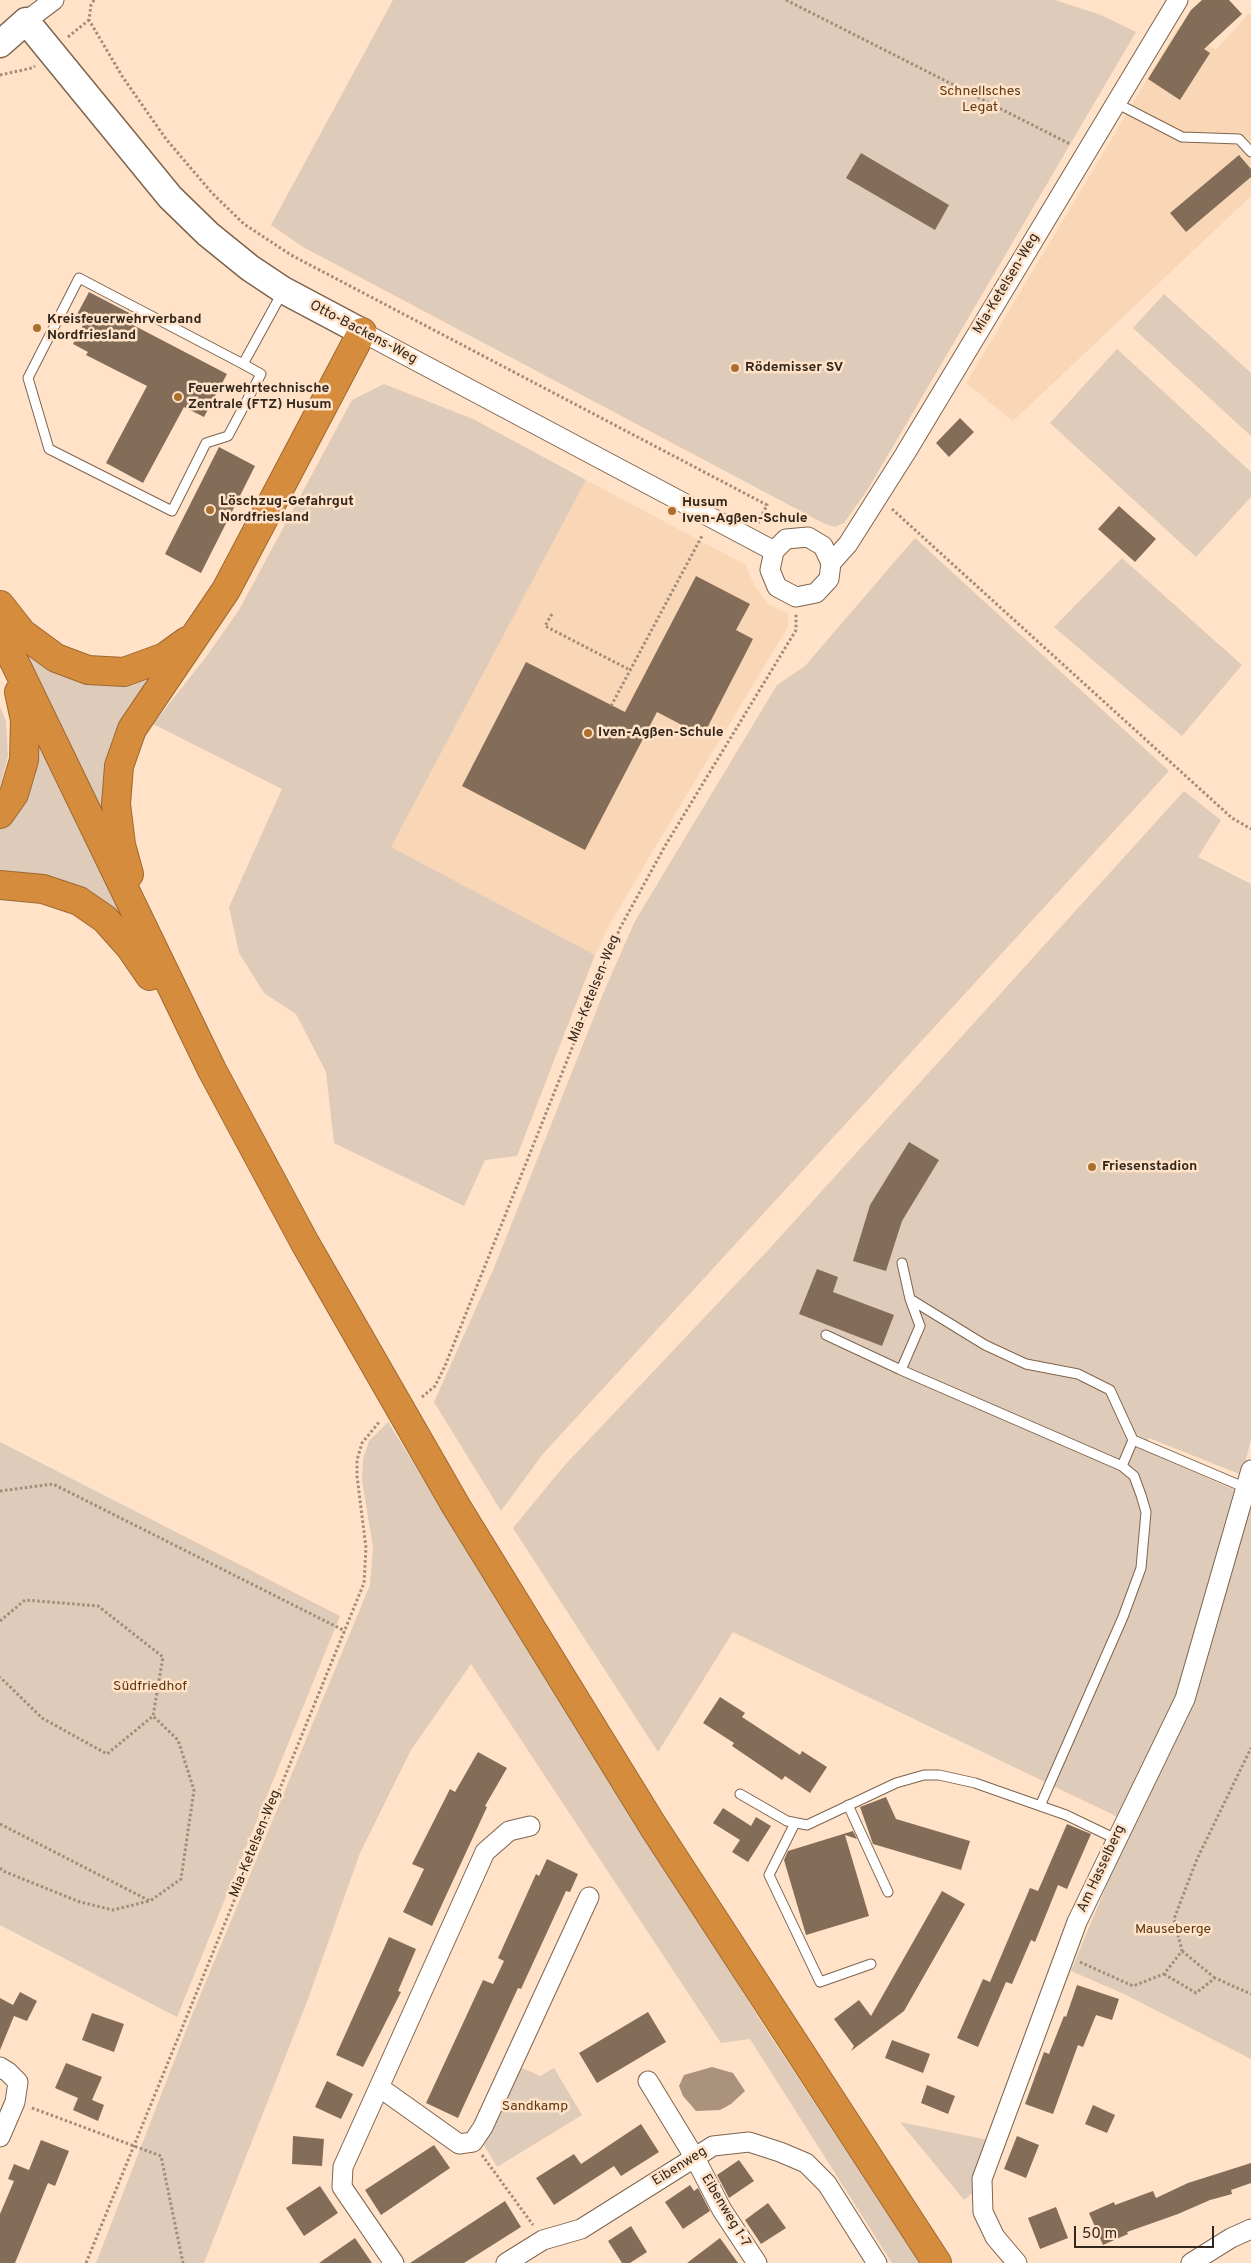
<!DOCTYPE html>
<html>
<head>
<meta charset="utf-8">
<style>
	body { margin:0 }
	#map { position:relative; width:1251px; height:2263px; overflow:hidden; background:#ffe2c7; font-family:Overpass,sans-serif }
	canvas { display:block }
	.scale { position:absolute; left:1074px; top:2226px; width:140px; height:22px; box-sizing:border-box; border:2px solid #32271d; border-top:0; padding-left:6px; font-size:15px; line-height:18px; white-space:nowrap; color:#32271d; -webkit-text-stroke:4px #ffe2c7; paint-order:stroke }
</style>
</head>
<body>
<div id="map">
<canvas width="1251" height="2263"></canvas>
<div class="scale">50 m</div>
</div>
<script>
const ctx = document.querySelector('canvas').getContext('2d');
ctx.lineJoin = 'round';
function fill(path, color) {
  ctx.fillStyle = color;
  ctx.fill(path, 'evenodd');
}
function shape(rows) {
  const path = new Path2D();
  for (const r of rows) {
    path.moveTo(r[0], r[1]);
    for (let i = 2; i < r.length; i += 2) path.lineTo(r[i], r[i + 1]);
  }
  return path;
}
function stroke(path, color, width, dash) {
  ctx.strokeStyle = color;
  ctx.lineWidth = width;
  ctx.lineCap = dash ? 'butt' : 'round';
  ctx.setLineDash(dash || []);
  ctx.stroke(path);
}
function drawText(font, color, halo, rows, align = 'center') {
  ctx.font = font + ' Overpass,sans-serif';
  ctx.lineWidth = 5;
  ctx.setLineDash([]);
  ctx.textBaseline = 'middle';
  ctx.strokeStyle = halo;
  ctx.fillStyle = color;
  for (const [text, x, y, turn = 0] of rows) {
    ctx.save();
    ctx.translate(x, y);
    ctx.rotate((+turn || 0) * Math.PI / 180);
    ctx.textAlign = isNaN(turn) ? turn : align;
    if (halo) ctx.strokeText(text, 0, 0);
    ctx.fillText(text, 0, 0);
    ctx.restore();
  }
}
fill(shape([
	[1249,13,1251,15,1251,196,1013,421,966,383,1179,26,1216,50],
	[586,480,746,565,754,585,768,604,788,614,788,627,660,839,610,924,595,955,391,847]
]), '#f9d6b5');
fill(shape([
	[393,0,1055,0,1101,15,1136,32,868,489,844,523,835,527,823,523,303,247,271,225],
	[1164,294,1251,373,1251,436,1133,328],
	[1117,349,1251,472,1251,497,1196,557,1050,423],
	[384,384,473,419,586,480,391,847,595,955,517,1156,485,1160,464,1206,334,1143,326,1072,296,1014,264,993,239,953,229,907,282,789,153,724,206,657,239,610,352,400],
	[915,538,1169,771,542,1455,501,1511,434,1402,494,1268,605,989,635,921,777,685,805,666],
	[1122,558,1242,665,1182,736,1054,627],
	[21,647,159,674,105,822],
	[0,707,6,721,8,756,0,787],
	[33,732,123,916,83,891,0,877,0,827],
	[1184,791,1221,820,1198,857,1251,884,1251,1439,1242,1475,1149,1438,1144,1450,1239,1492,1179,1699,1122,1819,733,1632,658,1752,513,1528,564,1466,771,1247],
	[388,1422,765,2028,920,2263,892,2263,750,2039,721,2043,471,1664,411,1750,360,1853,308,1999,204,2263,96,2263,192,2015,370,1585,373,1547,362,1480,363,1459,369,1441],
	[0,1442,340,1616,177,2017,0,1925],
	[1251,1476,1251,2059,1124,1994,1071,1971,1132,1824],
	[520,2067,540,2076,554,2068,582,2115,497,2167,484,2145],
	[900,2122,988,2140,976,2190,964,2200]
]), '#dfcbb9');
fill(shape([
	[712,2067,733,2073,745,2091,731,2104,720,2110,696,2111,683,2096,679,2086,684,2075]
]), '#aa927c');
fill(shape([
	[1202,0,1229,0,1242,14,1204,49,1210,53,1180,100,1148,79,1191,10],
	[861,153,949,205,935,230,846,178],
	[1239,155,1251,169,1251,177,1186,232,1170,213],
	[89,292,137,317,133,325,227,374,204,417,184,407,143,483,106,463,147,386,86,355,88,352,73,344,83,325,74,320],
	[960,418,974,432,949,457,936,443],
	[219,447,255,466,201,573,165,554],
	[1119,506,1156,539,1135,562,1098,529],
	[696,576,750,604,736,630,753,639,703,736,657,712,585,850,462,786,526,662,625,712],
	[909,1142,939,1160,902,1221,886,1271,853,1261,870,1205],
	[817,1269,838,1277,833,1292,894,1315,882,1346,799,1314],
	[720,1697,745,1713,742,1717,800,1755,802,1751,827,1767,810,1793,785,1776,782,1780,732,1746,734,1743,703,1723],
	[478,1752,507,1768,485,1806,487,1807,432,1926,403,1912,424,1869,412,1864,450,1789,455,1792],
	[886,1797,896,1819,970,1841,961,1870,873,1844,860,1807],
	[723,1808,751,1826,756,1817,771,1826,748,1862,732,1852,740,1840,713,1823],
	[1067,1824,1091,1834,1067,1889,1058,1885,1035,1942,1031,1940,1012,1984,1006,1982,978,2047,957,2038,983,1979,990,1982,1030,1888,1038,1891],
	[853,1831,857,1839,845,1835,869,1916,806,1935,784,1860,788,1851],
	[547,1859,578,1874,570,1892,566,1891,521,1989,518,1988,458,2118,426,2103,483,1980,493,1984,504,1961,498,1958,536,1874,539,1876],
	[942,1891,965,1904,904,2011,851,2051,854,2046,834,2019,859,2000,871,2016],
	[389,1937,416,1949,398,1991,401,1992,363,2067,336,2055],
	[1077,1985,1119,1999,1112,2020,1096,2015,1083,2047,1078,2045,1053,2114,1025,2104,1044,2052,1049,2054,1064,2016,1066,2017],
	[20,1992,37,2001,27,2021,14,2016,0,2050,0,1998,13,2005],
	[648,2012,666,2042,597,2083,579,2053],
	[92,2013,124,2024,114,2052,82,2040],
	[892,2040,930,2054,923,2073,885,2058],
	[66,2063,102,2077,92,2100,104,2105,98,2121,73,2110,78,2098,55,2088],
	[327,2081,353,2094,341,2119,315,2107],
	[927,2085,955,2096,948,2114,921,2103],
	[1093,2105,1115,2115,1107,2133,1085,2124],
	[641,2124,659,2152,621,2176,614,2166,554,2205,536,2178,574,2154,581,2164],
	[293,2136,324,2139,322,2166,292,2164],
	[1017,2136,1039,2145,1026,2178,1004,2169],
	[41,2140,69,2151,55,2186,48,2183,15,2263,0,2263,0,2214,14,2181,8,2179,14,2164,29,2170],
	[434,2145,450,2168,381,2215,365,2190],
	[739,2160,754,2181,729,2198,717,2175],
	[1251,2163,1251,2183,1231,2190,1232,2194,1210,2200,1178,2214,1127,2232,1128,2234,1103,2245,1089,2213,1114,2202,1115,2205,1153,2191,1156,2198,1188,2183],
	[690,2185,694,2191,698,2188,710,2211,683,2229,665,2202],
	[320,2186,338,2213,304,2236,286,2208],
	[505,2201,521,2227,464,2263,410,2263],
	[768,2203,786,2228,761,2244,745,2220],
	[1056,2207,1068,2238,1040,2249,1028,2218],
	[631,2226,647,2252,630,2263,622,2263,608,2241],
	[355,2238,372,2263,319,2263],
	[720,2238,738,2263,687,2263]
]), '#846d58');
const lane = shape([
	[1116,103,1182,137,1239,139,1251,152],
	[243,364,261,374,228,436,206,443,172,511,49,449,28,378,79,278,243,364,282,293],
	[902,1263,910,1299],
	[826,1335,901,1370],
	[1122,1466,1133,1440],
	[740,1794,787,1821,807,1825,896,1783,924,1775,939,1775,975,1783,1066,1815,1116,1839],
	[848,1805,888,1892],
	[1040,1806,1123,1617,1141,1568,1146,1512,1141,1495,1134,1476,1122,1466,901,1370,920,1326,910,1299,985,1345,1026,1364,1078,1374,1110,1390,1133,1440,1246,1488],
	[795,1823,769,1875,820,1982,871,1964]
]);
const street = shape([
	[26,21,54,0],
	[362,332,774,551],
	[831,563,823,546,808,537,786,539,774,551,770,570,777,587,796,597,816,593,829,579,831,563,848,544,905,454,1178,0],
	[0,2067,8,2072,18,2082,15,2102,0,2137],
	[648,2081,695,2158,722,2210,757,2263],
	[379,2087,459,2144,473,2142,483,2127,589,1897],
	[394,2263,342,2187,343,2167,485,1852,509,1831,530,1826],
	[506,2263,543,2240,581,2229,713,2146,749,2142,780,2152,806,2163,827,2184,877,2263],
	[1017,2263,995,2237,983,2212,982,2179,1077,1922,1185,1699,1251,1470],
	[1191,2263,1231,2238,1251,2229]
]);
const secondary = shape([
	[0,44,26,21,170,197,208,234,250,268,283,290,362,332]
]);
const highway = shape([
	[0,605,22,633,56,658,88,670,124,672,165,657,187,641],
	[0,632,212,1070,305,1243,456,1506,653,1826,937,2263],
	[0,814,14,794,24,760,25,720,19,692],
	[129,874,121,845,116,804,119,766,132,729,226,590,362,332],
	[0,885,43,889,79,901,105,919,130,947,150,976]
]);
stroke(lane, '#7e644d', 11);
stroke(street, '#7e644d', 21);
stroke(secondary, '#7e644d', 29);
stroke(highway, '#9c6931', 30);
stroke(shape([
	[94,0,91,5,89,20,122,76,166,139,212,193,244,224,291,255,767,505,758,523],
	[786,0,1070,144],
	[68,37,89,20],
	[0,75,32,68,35,66],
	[892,509,1232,818,1251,829],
	[552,614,545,626,630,670],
	[611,706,703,534],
	[422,1397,435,1386,445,1366,620,928,665,846,796,630,796,613],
	[0,1491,53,1484,345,1631],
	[0,1621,25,1600,98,1606,163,1657,153,1716,107,1754,42,1718,0,1677],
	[0,1824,150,1901,181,1879,194,1790,178,1740,153,1716],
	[0,1868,3,1871,80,1902,113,1910,149,1901],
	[1182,1951,1215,1978],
	[1080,1962,1133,1986,1164,1974,1182,1951,1174,1919,1197,1859,1251,1748],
	[1164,1974,1196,1993,1215,1978,1251,1994],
	[32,2108,161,2156,183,2263],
	[482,2155,533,2225],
	[86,2263,364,1583,366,1548,357,1476,357,1460,362,1443,380,1421]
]), '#a18c79', 3, [2.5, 2.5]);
stroke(lane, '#fff', 9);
stroke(street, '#fff', 19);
stroke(secondary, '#fff', 26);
stroke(highway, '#d58c3c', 28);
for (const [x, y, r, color] of [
	[37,328,5,"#aa7030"],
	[735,368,5,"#aa7030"],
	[178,397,5,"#aa7030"],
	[210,510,5,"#aa7030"],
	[672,511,5,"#aa7030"],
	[588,733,5,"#aa7030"],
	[1092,1167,5,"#aa7030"]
]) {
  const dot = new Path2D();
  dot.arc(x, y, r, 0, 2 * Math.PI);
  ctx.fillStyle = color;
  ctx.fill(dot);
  stroke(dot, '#ffe2c7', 2);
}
drawText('14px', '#5d3913', '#ffe2c7', [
	["Schnellsches",980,92],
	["Legat",980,108],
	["Südfriedhof",150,1687],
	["Mauseberge",1173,1930],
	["Sandkamp",535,2107]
]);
drawText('14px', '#32271d', '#ffe2c7', [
	["Mia-Ketelsen-Weg",1007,284,-59],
	["Otto-Backens-Weg",363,333,28],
	["Mia-Ketelsen-Weg",595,989,-68],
	["Mia-Ketelsen-Weg",256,1844,-68],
	["Am Hasselberg",1102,1869,-65],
	["Eibenweg",680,2167,-32],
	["Eibenweg 1-7",725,2211,59]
]);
drawText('bold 14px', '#32271d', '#ffe2c7', [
	["Kreisfeuerwehrverband",47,320],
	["Nordfriesland",47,336],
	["Rödemisser SV",745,368],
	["Feuerwehrtechnische",188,389],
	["Zentrale (FTZ) Husum",188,405],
	["Löschzug-Gefahrgut",220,502],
	["Nordfriesland",220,518],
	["Husum",682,503],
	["Iven-Agßen-Schule",682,519],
	["Iven-Agßen-Schule",598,733],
	["Friesenstadion",1102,1167]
], 'left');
</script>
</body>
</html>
